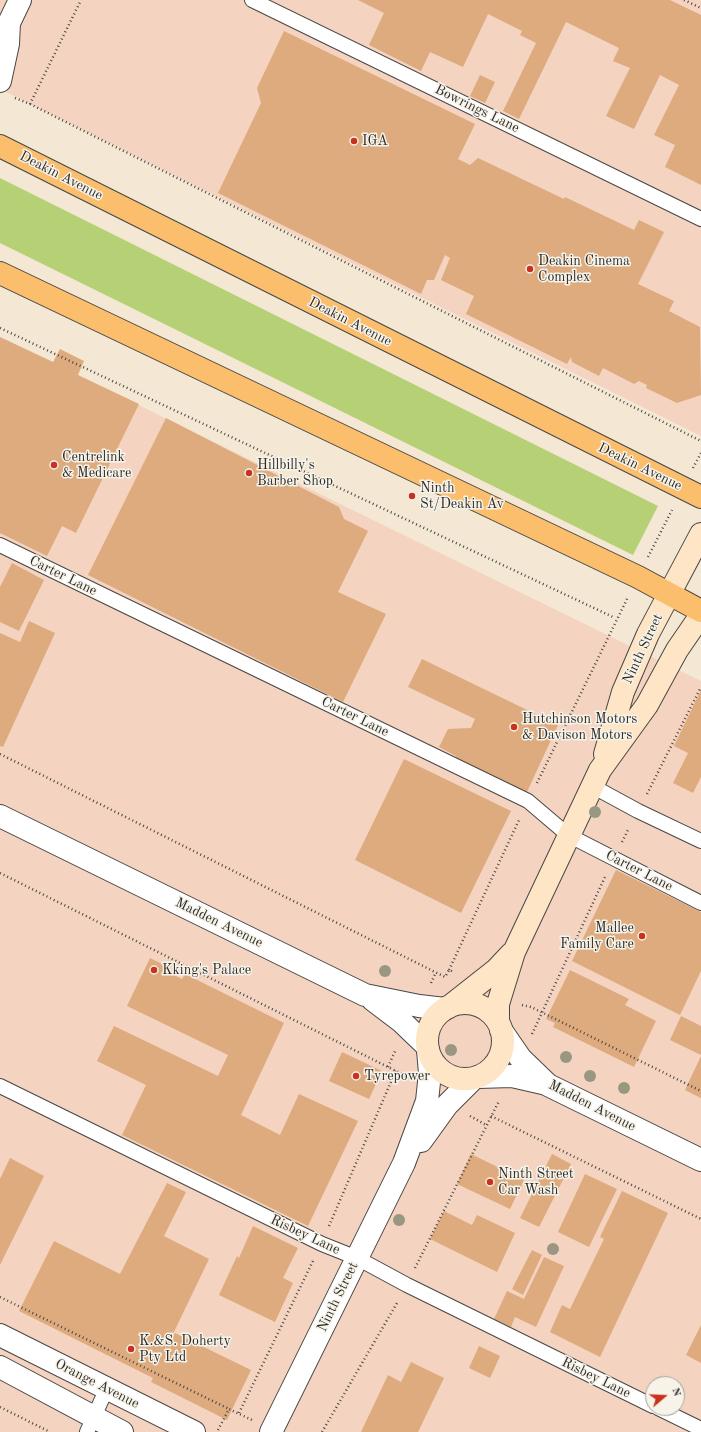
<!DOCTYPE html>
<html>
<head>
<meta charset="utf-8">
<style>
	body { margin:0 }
	#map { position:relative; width:701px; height:1432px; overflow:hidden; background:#f4e8d5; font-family:"Old Standard TT",serif }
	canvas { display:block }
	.north { position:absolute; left:645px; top:1376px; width:40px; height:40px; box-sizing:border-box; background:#f7f3e8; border:1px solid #a5a39c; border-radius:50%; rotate:71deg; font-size:11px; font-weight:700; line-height:16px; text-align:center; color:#2b2b2b }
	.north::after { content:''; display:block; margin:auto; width:14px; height:18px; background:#c8321e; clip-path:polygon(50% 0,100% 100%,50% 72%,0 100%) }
</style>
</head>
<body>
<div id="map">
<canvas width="701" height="1432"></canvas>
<div class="north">N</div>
</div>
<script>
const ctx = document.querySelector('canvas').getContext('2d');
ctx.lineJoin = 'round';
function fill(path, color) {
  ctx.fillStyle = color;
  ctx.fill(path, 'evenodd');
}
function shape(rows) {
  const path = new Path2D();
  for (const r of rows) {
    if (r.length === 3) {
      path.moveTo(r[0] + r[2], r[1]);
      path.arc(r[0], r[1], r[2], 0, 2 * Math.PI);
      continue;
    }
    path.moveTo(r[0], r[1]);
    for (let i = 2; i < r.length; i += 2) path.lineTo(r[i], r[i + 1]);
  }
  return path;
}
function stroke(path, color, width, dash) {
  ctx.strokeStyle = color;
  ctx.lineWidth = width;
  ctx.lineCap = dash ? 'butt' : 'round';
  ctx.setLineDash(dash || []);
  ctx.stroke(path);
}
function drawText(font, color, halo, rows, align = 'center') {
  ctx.font = font + ' "Old Standard TT",serif';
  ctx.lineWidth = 3;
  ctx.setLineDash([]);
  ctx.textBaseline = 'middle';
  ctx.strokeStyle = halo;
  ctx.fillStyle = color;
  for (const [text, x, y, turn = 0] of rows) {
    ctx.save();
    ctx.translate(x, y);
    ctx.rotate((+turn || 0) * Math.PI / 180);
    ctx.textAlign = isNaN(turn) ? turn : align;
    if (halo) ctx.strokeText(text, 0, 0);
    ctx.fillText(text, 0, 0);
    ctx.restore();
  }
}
fill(shape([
	[0,0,701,0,701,436,0,89],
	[0,337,701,681,701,1432,0,1432],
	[653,1384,677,1384,677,1408,653,1408]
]), '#f4d3c0');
fill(shape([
	[0,178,658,506,633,555,0,243]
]), '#b6d075');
fill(shape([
	[358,0,670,0,701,15,701,185,665,167,675,145,654,135,679,85,660,75,634,129,606,116,630,68,613,61,619,48,566,22,519,119,503,111,536,43,520,35,522,31,488,14,463,67,430,52,421,71,369,45,384,13],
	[284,31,475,124,458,159,470,165,478,158,564,199,565,197,634,230,639,220,664,232,638,284,674,301,669,311,700,327,701,395,677,403,646,388,647,385,639,381,634,384,603,368,599,376,572,362,571,357,567,364,466,314,474,296,441,280,450,258,445,255,434,280,427,280,421,294,218,193,261,103,257,88],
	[480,75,495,82,485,103,470,96],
	[0,337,53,362,60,349,84,361,78,375,139,404,76,533,62,526,47,556,0,533],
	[166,418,339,507,344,519,368,531,338,592,386,614,343,702,88,575],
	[12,563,44,580,19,631,0,622,0,587],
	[29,621,55,633,3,747,0,746,0,633,20,642],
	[422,659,558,725,526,794,454,760,456,756,439,747,448,729,471,728,475,719,408,687],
	[701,690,701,777,693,793,673,783,688,753,674,746],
	[404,759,511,811,461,913,355,860],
	[616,870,701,912,701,971,680,1015,572,961],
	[150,958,166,966,164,970,182,979,185,974,284,1023,241,1115,280,1135,299,1094,358,1121,308,1226,122,1135,146,1085,97,1061,114,1026,218,1076,228,1055,127,1006],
	[570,970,629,999,625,1005,656,1021,634,1067,553,1027,555,1023,546,1019],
	[681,1016,701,1026,701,1055,670,1040],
	[342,1052,382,1071,369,1099,329,1081],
	[701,1056,701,1098,685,1090],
	[471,1154,524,1180,510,1209,457,1184],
	[552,1154,571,1164,539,1227,520,1218],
	[10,1158,44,1176,0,1265,0,1179],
	[585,1174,617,1189,589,1247,558,1232],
	[167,1183,186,1192,164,1236,209,1259,171,1338,172,1339,175,1333,251,1370,227,1420,151,1382,153,1378,19,1311,54,1241,120,1274],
	[622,1191,668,1213,600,1357,550,1332,562,1305,570,1309,604,1239,600,1237],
	[444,1211,472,1225,477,1215,515,1233,497,1272,430,1239],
	[253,1226,298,1248,283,1278,293,1283,275,1322,219,1295,237,1256,239,1258],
	[532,1250,542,1255,523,1295,512,1289],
	[544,1257,564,1266,536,1327,515,1317,511,1327,494,1319,507,1291,524,1299],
	[701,1325,701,1363,686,1355],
	[479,1346,500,1356,490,1378,469,1368],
	[411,1362,444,1378,418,1432,361,1432,388,1375,401,1382]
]), '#ddab7e');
const lane = shape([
	[252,0,701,219],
	[0,545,528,801,568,835,701,903],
	[592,786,638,811,701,841],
	[0,1086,322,1244,357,1258,407,1285,653,1406],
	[658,1408,701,1429],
	[87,1432,107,1388]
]);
const street = shape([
	[0,81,8,44,9,23,20,0],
	[0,816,365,995,419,1006,445,1009],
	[373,1000,402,1022,427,1046],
	[501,1030,521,1059,548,1085,701,1160],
	[478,1077,512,1076,547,1084],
	[421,1141,447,1105,473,1079],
	[0,1335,194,1432],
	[0,1367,122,1432],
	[271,1432,404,1163,427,1101,430,1073,428,1050]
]);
const secondary = shape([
	[605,754,623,692,648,634,701,534],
	[465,1041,38],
	[449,1007,496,970,511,954],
	[498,1022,498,1004,514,952,600,770,647,705,677,650,701,615]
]);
const highway = shape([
	[0,146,701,497],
	[0,273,638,577,701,611]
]);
stroke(lane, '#494744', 16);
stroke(street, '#494744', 24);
stroke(secondary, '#494744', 24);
stroke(highway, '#494744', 24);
stroke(shape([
	[684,0,701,8],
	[15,98,30,104,81,0],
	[30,104,701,441],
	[0,328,613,617],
	[693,468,701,453],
	[648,557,672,510],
	[0,754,445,977,449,970,454,972],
	[537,783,628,597],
	[647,794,701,687],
	[622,842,629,828],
	[0,873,402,1074,405,1077],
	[449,970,519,820],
	[431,983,436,972],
	[522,1005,531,1007,701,1091],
	[532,1034,605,877],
	[388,1067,396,1049],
	[470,1116,486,1125],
	[491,1116,701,1219],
	[329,1226,396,1070],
	[415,1268,499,1101],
	[0,1297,229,1409],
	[0,1407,50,1432],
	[239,1413,313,1261],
	[218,1430,229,1409,252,1420],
	[322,1432,397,1303]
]), '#494744', 2.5, [1, 3]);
stroke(lane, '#fff', 14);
stroke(street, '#fff', 22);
stroke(secondary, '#fde5c5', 22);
stroke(highway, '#fabe6d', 22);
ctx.fillStyle = '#999782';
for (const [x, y] of [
	[595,812],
	[385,971],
	[451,1050],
	[566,1057],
	[590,1076],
	[624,1088],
	[399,1220],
	[553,1249]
]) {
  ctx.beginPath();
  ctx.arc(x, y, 6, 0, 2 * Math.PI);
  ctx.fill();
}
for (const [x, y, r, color] of [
	[354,141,4,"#c8321e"],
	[530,269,4,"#c8321e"],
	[54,465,4,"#c8321e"],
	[249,473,4,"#c8321e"],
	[412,496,4,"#c8321e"],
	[514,727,4,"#c8321e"],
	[642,936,4,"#c8321e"],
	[154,970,4,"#c8321e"],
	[356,1076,4,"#c8321e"],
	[490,1182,4,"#c8321e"],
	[131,1349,4,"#c8321e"]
]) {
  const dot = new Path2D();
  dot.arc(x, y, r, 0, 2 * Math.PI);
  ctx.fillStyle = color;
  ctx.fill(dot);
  stroke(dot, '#f7f3e8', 1.5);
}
drawText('14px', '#2b2b2b', '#f7f3e8', [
	["Bowrings Lane",477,109,26],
	["Deakin Avenue",61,176,27],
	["Deakin Avenue",350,322,27],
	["Deakin Avenue",640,467,26],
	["Carter Lane",63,576,26],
	["Ninth Street",643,649,-65],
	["Carter Lane",355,717,26],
	["Carter Lane",639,871,27],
	["Madden Avenue",219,923,26],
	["Madden Avenue",592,1106,27],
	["Risbey Lane",305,1235,25],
	["Ninth Street",338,1297,-64],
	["Risbey Lane",596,1378,26],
	["Orange Avenue",97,1384,27]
]);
drawText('14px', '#2b2b2b', '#f7f3e8', [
	["IGA",362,141],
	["Deakin Cinema",538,261],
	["Complex",538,277],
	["Centrelink",62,457],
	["& Medicare",62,473],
	["Hillbilly's",257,465],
	["Barber Shop",257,481],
	["Ninth",420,488],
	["St/Deakin Av",420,504],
	["Hutchinson Motors",522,719],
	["& Davison Motors",522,735],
	["Mallee",634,928,"right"],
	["Family Care",634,944,"right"],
	["Kking's Palace",162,970],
	["Tyrepower",364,1076],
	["Ninth Street",498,1174],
	["Car Wash",498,1190],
	["K.&S. Doherty",139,1341],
	["Pty Ltd",139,1357]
], 'left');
</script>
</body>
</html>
